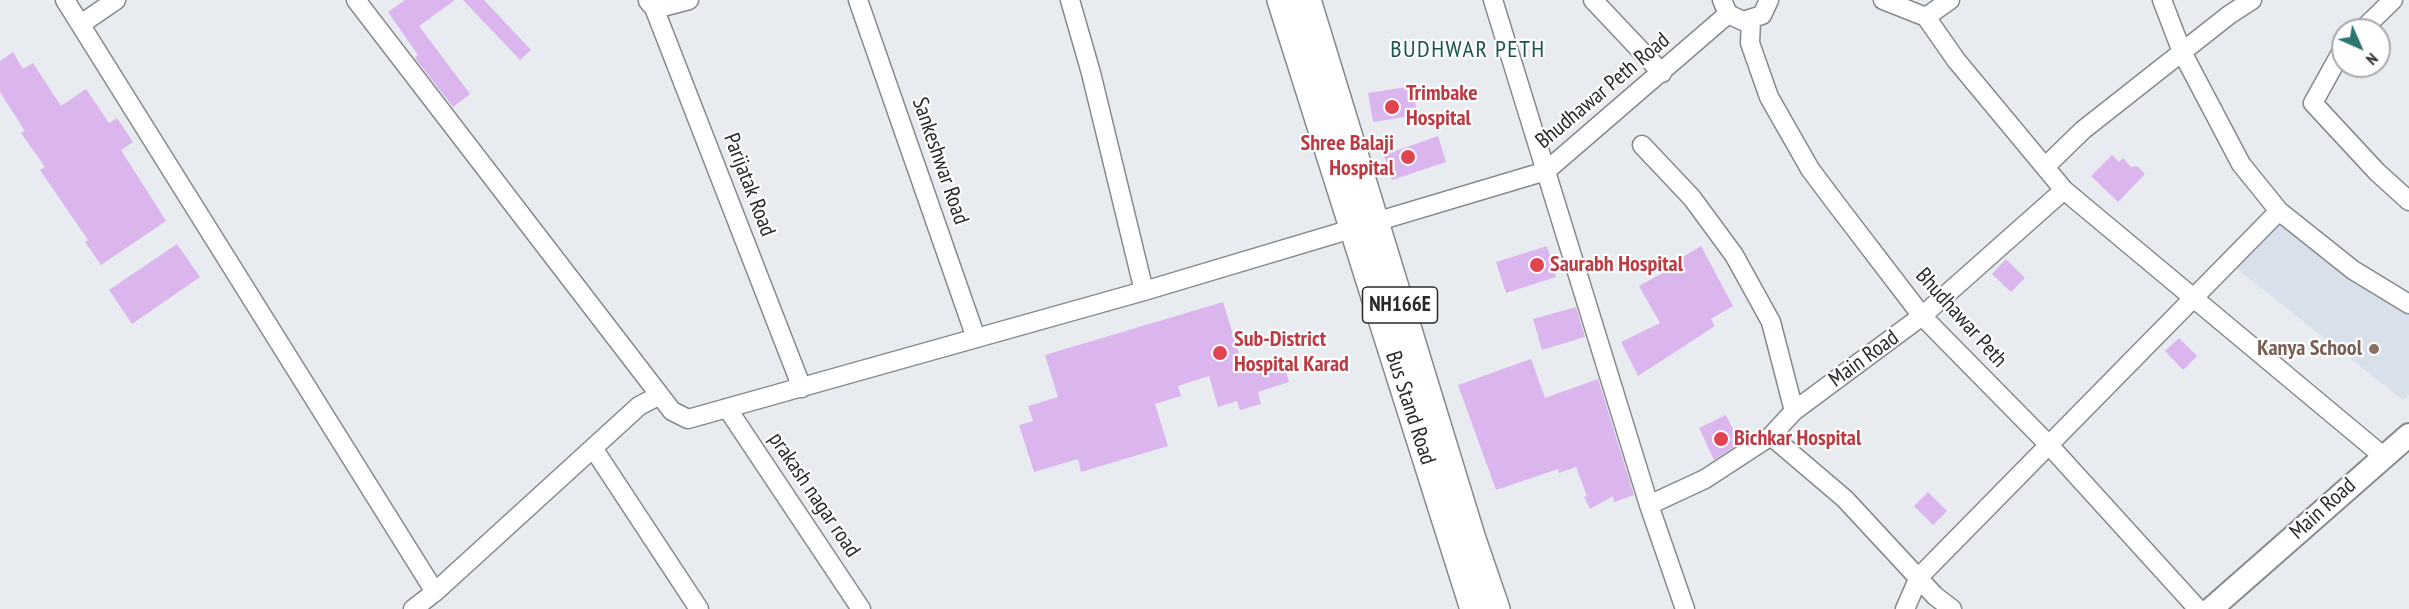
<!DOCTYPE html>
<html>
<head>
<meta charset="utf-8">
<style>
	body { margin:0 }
	#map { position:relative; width:2409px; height:609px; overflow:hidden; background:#e8ecf0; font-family:"PT Sans Narrow",sans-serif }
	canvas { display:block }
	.north { position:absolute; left:2331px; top:18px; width:60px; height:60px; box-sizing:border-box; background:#fff; border:2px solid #a9a9aa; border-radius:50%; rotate:135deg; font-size:16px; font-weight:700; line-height:24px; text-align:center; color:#27292a }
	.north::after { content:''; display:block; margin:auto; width:21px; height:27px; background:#2c7571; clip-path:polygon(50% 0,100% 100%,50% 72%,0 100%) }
</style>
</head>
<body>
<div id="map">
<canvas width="2409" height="609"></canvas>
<div class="north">N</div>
</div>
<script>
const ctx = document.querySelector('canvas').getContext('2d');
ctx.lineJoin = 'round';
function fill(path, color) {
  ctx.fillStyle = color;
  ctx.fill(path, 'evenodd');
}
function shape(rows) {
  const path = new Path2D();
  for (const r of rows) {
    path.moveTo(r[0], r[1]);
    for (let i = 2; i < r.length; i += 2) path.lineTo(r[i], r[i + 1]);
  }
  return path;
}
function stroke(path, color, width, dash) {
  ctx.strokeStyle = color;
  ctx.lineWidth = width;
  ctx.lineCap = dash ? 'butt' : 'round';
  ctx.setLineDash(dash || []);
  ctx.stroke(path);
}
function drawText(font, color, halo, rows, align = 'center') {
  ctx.font = font + ' "PT Sans Narrow",sans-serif';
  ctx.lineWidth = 4.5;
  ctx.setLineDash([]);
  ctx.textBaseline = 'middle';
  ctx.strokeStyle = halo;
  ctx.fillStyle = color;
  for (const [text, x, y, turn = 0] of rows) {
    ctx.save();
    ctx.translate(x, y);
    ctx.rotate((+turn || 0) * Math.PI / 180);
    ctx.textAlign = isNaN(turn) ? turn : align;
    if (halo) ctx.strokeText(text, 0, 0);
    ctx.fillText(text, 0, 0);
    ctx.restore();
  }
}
fill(shape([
	[2279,211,2409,304,2409,395,2403,400,2228,262]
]), '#d8e1eb');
fill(shape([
	[405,0,455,0,419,26,470,94,453,107,415,58,418,55,388,12],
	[463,0,484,0,531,50,520,60],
	[13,52,23,69,33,63,61,106,86,89,109,123,117,118,133,142,121,150,166,221,101,265,85,242,88,240,40,170,45,167,21,133,25,131,0,92,0,61],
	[1413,86,1417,115,1373,122,1368,93],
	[1438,136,1446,162,1392,180,1384,155],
	[2112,155,2119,162,2123,158,2131,167,2137,166,2145,174,2118,202,2091,176],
	[177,244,200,277,132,324,109,290],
	[1547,246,1556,277,1506,293,1496,262],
	[1701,246,1733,306,1711,319,1715,326,1638,376,1621,342,1660,323,1639,286,1673,267,1671,264],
	[2006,259,2025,278,2011,292,1992,274],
	[1223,302,1244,370,1253,367,1255,374,1284,365,1289,382,1258,392,1261,404,1240,410,1237,401,1218,407,1209,376,1178,386,1181,396,1155,404,1168,446,1081,472,1078,459,1034,472,1019,425,1033,421,1028,406,1058,397,1045,355],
	[1576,307,1585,337,1542,350,1533,319],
	[2179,338,2197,356,2183,370,2165,351],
	[1531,359,1545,398,1598,379,1634,495,1614,502,1613,496,1590,509,1584,497,1587,496,1576,467,1559,473,1558,469,1496,490,1458,385],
	[1726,415,1740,443,1714,460,1699,428],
	[1928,492,1947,511,1933,525,1914,506]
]), '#dbb6ee');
const minor = shape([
	[65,0,435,592,413,609],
	[356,0,672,411,688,419,1144,291,1546,171,1728,14],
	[651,0,802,388],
	[858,0,976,338],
	[1070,0,1091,73,1144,291],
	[1493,0,1649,505,1685,609],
	[1593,0,1662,73],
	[1722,0,1728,14,1743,21,1762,15,1769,0],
	[1883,0,1926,17,1956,60,2064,190,2383,456],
	[2162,0,2182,52,2241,164,2279,211,2353,270,2409,304],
	[648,1,655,9,689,0],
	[1926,17,1950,0],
	[1751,20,1750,43,1769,97,1810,169,1837,205,1922,316,2049,445,2198,609],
	[81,24,116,0],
	[2362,30,2393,0],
	[2343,49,2313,103,2377,172,2409,201],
	[1642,145,1692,198,1734,255,1771,322,1794,411],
	[2046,166,2083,130,2229,15,2252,0],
	[727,408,861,609],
	[1771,436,1845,499,1935,596,1952,609],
	[593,448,699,609],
	[1649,505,1705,479,1771,436,1794,411,1922,316,2064,190],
	[435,592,639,406,660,395],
	[1905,609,1919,577,2279,211]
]);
const major = shape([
	[2211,609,2409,435]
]);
const highway = shape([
	[1281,0,1474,609],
	[1307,0,1471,536,1496,609]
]);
stroke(minor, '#85898d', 21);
stroke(major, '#85898d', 26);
stroke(highway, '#85898d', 30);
stroke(minor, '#fff', 18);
stroke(major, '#fff', 22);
stroke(highway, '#fff', 27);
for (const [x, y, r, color] of [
	[1392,107,8,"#e0444e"],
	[1408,157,8,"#e0444e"],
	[1537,265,8,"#e0444e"],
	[2374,349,6,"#8d6e63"],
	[1220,353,8,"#e0444e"],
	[1721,439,8,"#e0444e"]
]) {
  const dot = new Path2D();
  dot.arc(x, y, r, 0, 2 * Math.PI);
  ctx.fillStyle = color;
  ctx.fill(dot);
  stroke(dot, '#fff', 2);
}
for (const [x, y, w] of [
	[1400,305,75]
]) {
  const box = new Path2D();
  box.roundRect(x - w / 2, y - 18, w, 36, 4.5);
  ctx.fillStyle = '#fff';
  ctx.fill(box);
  stroke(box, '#27292a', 1.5);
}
drawText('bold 21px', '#27292a', null, [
	["NH166E",1400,305]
]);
drawText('22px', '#27292a', '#fff', [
	["Bhudhawar Peth Road",1603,91,-40],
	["Sankeshwar Road",940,161,71],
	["Parijatak Road",749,185,69],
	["Bhudhawar Peth",1961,318,48],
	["Main Road",1864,359,-36],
	["Bus Stand Road",1410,408,72],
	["prakash nagar road",814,495,56],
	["Main Road",2323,509,-42]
]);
drawText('bold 22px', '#be3a42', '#fff', [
	["Trimbake",1406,94],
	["Hospital",1406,119],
	["Shree Balaji",1394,144,"right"],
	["Hospital",1394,169,"right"],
	["Saurabh Hospital",1550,265],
	["Sub-District",1234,340],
	["Hospital Karad",1234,365],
	["Bichkar Hospital",1734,439]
], 'left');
drawText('bold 22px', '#785e54', '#fff', [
	["Kanya School",2362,349]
], 'right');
ctx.letterSpacing = '1.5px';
drawText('24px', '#1a5551', '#fff', [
	["BUDHWAR PETH",1468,50]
]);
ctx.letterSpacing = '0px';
</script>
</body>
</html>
